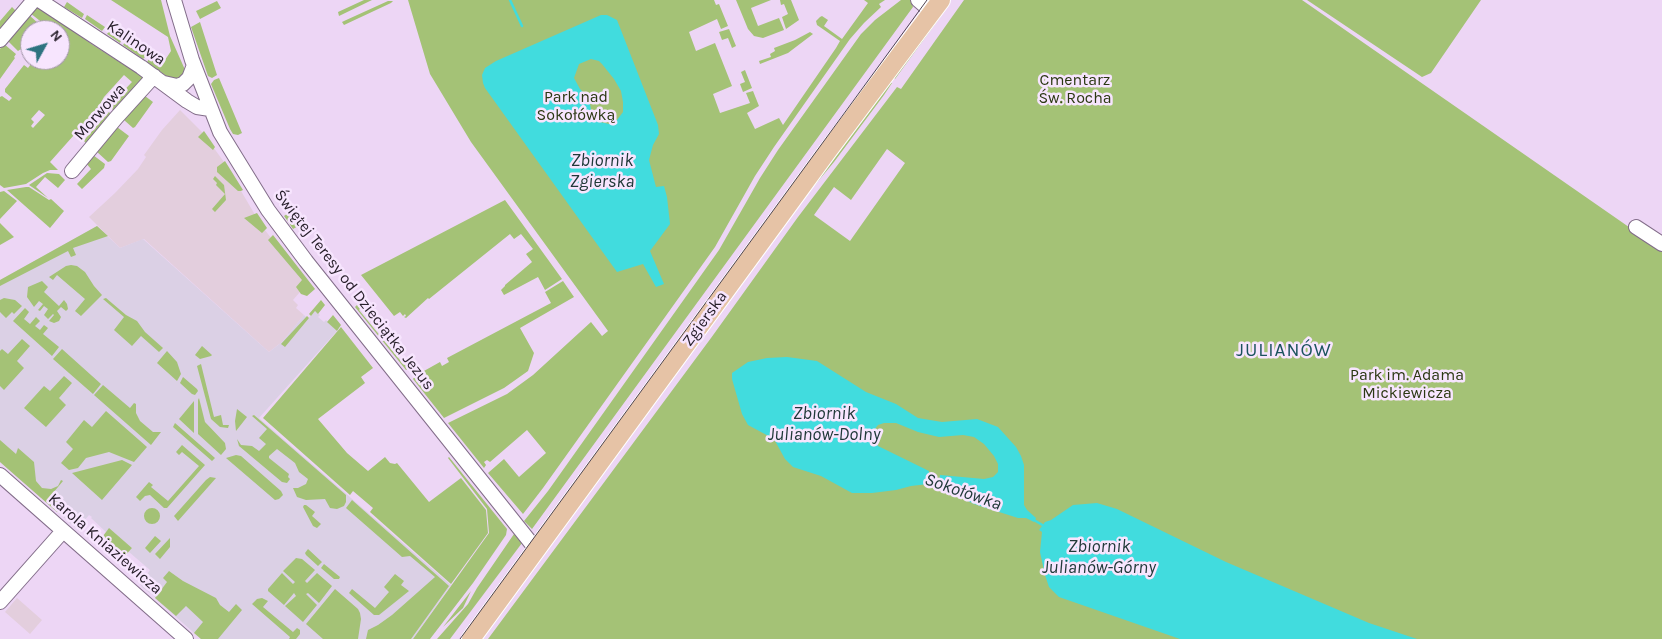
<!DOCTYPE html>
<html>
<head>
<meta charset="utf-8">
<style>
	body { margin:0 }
	#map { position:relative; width:1662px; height:639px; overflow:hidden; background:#edd6f5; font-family:Karla,sans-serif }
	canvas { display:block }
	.north { position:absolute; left:20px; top:20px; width:50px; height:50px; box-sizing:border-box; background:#f7e5fe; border:1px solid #a496aa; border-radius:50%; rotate:51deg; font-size:14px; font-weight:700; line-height:20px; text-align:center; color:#28202b }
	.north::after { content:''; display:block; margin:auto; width:18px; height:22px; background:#2d7380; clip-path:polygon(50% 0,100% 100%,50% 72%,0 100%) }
</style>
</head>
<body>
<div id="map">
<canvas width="1662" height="639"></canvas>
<div class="north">N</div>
</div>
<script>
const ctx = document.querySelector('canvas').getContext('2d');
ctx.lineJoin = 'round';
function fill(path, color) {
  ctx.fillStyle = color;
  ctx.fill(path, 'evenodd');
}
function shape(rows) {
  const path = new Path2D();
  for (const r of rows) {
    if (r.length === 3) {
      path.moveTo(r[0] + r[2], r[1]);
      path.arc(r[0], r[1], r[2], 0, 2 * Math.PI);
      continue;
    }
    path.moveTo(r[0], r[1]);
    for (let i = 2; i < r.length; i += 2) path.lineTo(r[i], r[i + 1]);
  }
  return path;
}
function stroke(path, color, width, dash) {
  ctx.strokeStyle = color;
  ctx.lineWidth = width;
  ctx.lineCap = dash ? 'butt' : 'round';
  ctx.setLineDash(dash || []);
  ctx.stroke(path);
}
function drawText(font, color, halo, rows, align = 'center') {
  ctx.font = font + ' Karla,sans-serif';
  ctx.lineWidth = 5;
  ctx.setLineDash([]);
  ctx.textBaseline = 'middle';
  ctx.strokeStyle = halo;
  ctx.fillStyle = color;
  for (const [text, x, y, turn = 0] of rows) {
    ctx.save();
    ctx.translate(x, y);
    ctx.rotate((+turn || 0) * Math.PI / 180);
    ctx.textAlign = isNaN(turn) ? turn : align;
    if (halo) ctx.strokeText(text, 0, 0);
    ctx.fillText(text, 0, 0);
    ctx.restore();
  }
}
fill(shape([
	[180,110,203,133,224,162,261,225,307,284,293,300,298,305,296,308,304,315,282,342,269,352,144,239,120,248,89,217,115,193,138,169,146,157,144,155,162,130],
	[17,598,42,620,30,634,5,612]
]), '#e3cedd');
fill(shape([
	[97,226,120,248,143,239,269,352,282,342,304,315,308,319,315,311,320,315,318,317,324,322,326,320,337,331,259,418,451,585,413,639,201,639,158,601,153,595,143,588,140,584,150,570,129,552,132,548,109,529,106,532,91,518,92,517,89,515,77,529,0,462,0,280]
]), '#dbd0e5');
fill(shape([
	[111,0,161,0,170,36,186,72,177,80,169,78,147,62,151,56,163,63,171,51,168,37],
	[364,0,372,0,339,16,338,12],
	[408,0,714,0,716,5,719,4,728,26,721,29,717,19,689,32,696,51,715,43,732,86,713,94,720,113,750,103,746,93,753,91,759,106,747,113,755,129,779,118,783,125,836,48,840,41,817,25,816,21,820,17,822,16,828,20,824,26,842,39,868,3,864,0,885,0,879,4,881,7,864,23,850,39,774,147,755,176,715,247,543,488,523,514,488,473,504,459,519,477,546,453,527,430,490,462,487,460,484,462,486,465,484,468,448,423,507,394,533,375,591,322,602,336,608,331,471,142,430,74],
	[736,0,771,0,751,8,758,26,779,18,784,30,763,38,754,36,748,29],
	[780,0,791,0,799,20,786,29,782,17,788,14,784,4,781,5],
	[901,0,911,0,913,7,532,529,524,521,548,491,719,250,760,178,778,150,861,34,875,20],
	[964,0,1302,0,1662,250,1662,639,488,639,711,338,798,217,897,87,901,89],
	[887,149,905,163,850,241,814,215,834,187,851,200],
	[1307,0,1481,0,1431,73,1422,77],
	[217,1,221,8,200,19,196,11],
	[388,1,393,1,391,3,344,25,342,22,344,21],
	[67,2,84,14,82,18,64,7],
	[12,7,17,12,0,31,0,21],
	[36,7,56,19,93,45,143,77,138,86,115,112,110,107,111,104,132,82,124,75,104,97,98,108,50,162,58,170,50,170,43,173,26,184,4,188,0,185,0,97,2,96,9,101,12,98,5,92,5,89,24,65,28,68,34,60,41,62,43,60,60,60,60,30,48,30,49,28,30,13],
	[39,110,45,115,33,128,31,126,34,122,31,119],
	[29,15,39,24,35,30,30,30,30,37,21,49,18,51,7,40],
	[87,15,105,27,102,31,85,19],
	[939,15,941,16,895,79,894,78],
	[200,22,217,75,212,78,208,76,191,27],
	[111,28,123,37,120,43,107,34],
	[729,29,736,46,732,48,728,38,722,40,719,32],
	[810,32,813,34,788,53,760,64,759,61,771,57,770,54,775,51,774,48,795,40],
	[127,39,148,54,143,59,123,45],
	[4,44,16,54,14,57,15,58,0,79,0,49],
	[745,70,752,88,743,92,740,84,745,82,741,72],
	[219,78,242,133,238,135,233,134,230,129,211,84,214,80],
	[890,82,892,83,884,95,834,162,799,204],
	[145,96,153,102,135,127,133,128,124,120],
	[109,112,112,115,87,144,84,141,86,138],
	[117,127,129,136,111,161,108,162,96,151],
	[204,131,215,147,213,150,198,137],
	[93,155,105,164,104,168,82,189,77,184,91,169,86,163],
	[225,161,243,190,241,191,238,191,217,172,217,167],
	[47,173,59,174,65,180,58,188,45,177,36,187,48,198,29,185],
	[215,176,224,185,226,200,215,212,212,209,225,194,216,185,217,183,213,179],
	[26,187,29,187,49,200,51,199,64,211,50,228,7,190],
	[4,191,17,201,0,219,0,192],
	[505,200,562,279,545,290,538,277,504,295,501,290,505,286,505,285,532,262,526,254,533,249,521,234,514,239,510,234,429,299,428,298,406,318,404,317,406,316,405,314,403,316,400,312,394,316,361,275],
	[290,212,300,225,293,229,284,216],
	[257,213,267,228,262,233,244,218],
	[0,223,14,237,0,245],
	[97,226,108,236,73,248,76,255,71,257,68,251,0,286,0,280],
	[273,235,315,289,307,296,301,294,296,287,302,280,268,240],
	[71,265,77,266,85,272,94,286,102,295,81,316,75,311,85,299,57,275,53,280,49,277,66,266],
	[42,281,48,287,44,292,59,306,64,300,67,304,68,309,66,311,61,307,57,311,61,317,59,321,54,323,49,321,54,315,53,314,48,319,44,315,48,309,44,306,40,311,38,310,43,304,39,301,34,307,27,297,28,287],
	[563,281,574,297,520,328,534,353,528,371,504,388,444,418,413,379,415,376,440,362,442,366,449,362,447,358,551,303,545,292],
	[4,298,15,300,22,306,14,314,12,312,6,318,0,312,0,300],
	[106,298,126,315,137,321,145,332,163,348,159,352,141,336,132,346,114,330,124,317,103,299],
	[321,300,325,305,318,314,315,311,311,316,309,314],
	[359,303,361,303,363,305,359,310,404,365,409,363,410,364,409,369,406,370,355,307],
	[25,308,29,312,24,319,30,324,36,317,40,321,35,326,40,330,44,325,48,328,43,334,59,347,52,356,13,321],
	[333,315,341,325,337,331,327,322],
	[307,316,309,318,285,347,281,344],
	[341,327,373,368,361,377,365,383,318,419,347,453,368,471,385,457,390,463,395,464,397,463,429,502,461,478,486,510,488,533,451,584,370,512,373,508,353,491,350,495,263,418],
	[22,339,30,346,17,361,24,368,4,390,0,386,0,351,2,349,8,354],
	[202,346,212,355,211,356,200,359,195,355],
	[62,349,101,384,93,394,53,359],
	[167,351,177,362,181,374,177,381,157,363],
	[201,364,214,417,221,415,223,425,229,425,228,428,220,427,211,419,197,366],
	[64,376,72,383,59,398,66,405,46,427,24,408,44,386,50,391],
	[183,377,197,389,198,391,195,395,192,394,180,383],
	[103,385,130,408,134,403,136,404,136,413,140,421,153,432,161,432,151,445,94,395],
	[199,398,205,422,225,443,226,449,221,455,198,434,198,400],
	[194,401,194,433,179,419],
	[237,409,247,417,236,431,235,421],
	[106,411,147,447,134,462,109,452,86,458,78,468,69,470,61,463,73,449,66,442,84,420,92,427],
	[254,415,346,495,346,502,344,506,337,509,330,508,325,499,306,500,297,497,293,488,298,488,306,484,308,479,299,472,295,463,277,449,269,456,269,458,289,474,288,477,290,479,287,483,282,482,239,446,237,439,241,445,252,446,259,451,266,444,259,438,267,429,252,416],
	[175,423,215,458,212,461,173,427],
	[0,440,16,454,18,448,34,462,36,481,42,488,51,489,58,486,61,480,63,481,53,493,65,504,57,512,0,462],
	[182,445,205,465,167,508,164,508,150,495,145,496,140,501,136,497,149,482,153,485,151,487,168,501,199,466,182,452,179,455,176,452],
	[236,455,241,456,281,491,283,495,279,499,275,500,226,458],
	[449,457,507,529,506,535,473,583,430,639,413,639,489,533,487,509,448,458],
	[122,460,132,465,102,500,72,473],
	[210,477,216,478,178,521,174,516,206,480],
	[352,500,449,586,411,639,366,639,368,630,378,625,392,615,435,577,410,556,402,557,346,508],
	[304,505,306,505,315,512,312,516,321,524,317,528,313,526,303,507],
	[152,516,8],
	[109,528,132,548,125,556,103,536],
	[514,534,522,543,450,639,437,639,468,604,477,588],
	[155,536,161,541,150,553,145,548],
	[170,538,170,547,160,559,155,554],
	[308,549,322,562,318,566,306,555,305,553],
	[296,558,302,559,315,570,305,581,307,583,317,573,332,586,319,603,308,593,306,594,317,605,303,622,285,606,296,596,294,593,284,605,268,591,268,589,282,573,293,584,295,582,283,571],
	[324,564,340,577,339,579,334,579,321,568],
	[169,571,183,581,216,598,220,605,229,612,236,604,242,610,218,639,201,639,194,633,203,622,186,606,176,616,155,598,167,582,163,578],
	[395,574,404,581,401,585,409,591,379,615,374,615,349,593,352,589,375,608,389,592,384,587],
	[335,589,358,609,360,613,361,619,358,639,323,639,306,624],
	[471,591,463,608,443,627],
	[262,598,268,601,263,607,293,632,297,628,300,630,300,634,296,639,289,639,290,637,252,604,257,599]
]), '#a4c276');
fill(shape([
	[601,15,607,15,617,20,658,125,659,134,653,145,649,160,656,187,664,186,667,197,670,224,650,251,664,284,656,287,643,264,617,272,485,88,483,83,482,75,485,68,496,61],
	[591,59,599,61,602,64,614,79,621,91,623,102,623,112,617,120,609,124,600,122,592,116,589,98,580,89,574,78,579,64],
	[787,357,817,361,866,392,896,404,918,418,942,422,977,419,998,427,1016,447,1021,456,1024,465,1024,505,1027,510,1036,518,1034,522,1026,518,1018,518,974,504,939,486,940,475,984,479,993,477,998,472,998,464,994,456,984,444,974,437,963,435,939,437,918,432,896,423,884,423,878,425,874,430,873,436,878,446,929,471,928,484,911,486,896,490,872,493,852,493,821,476,793,467,785,459,774,439,748,425,742,414,732,379,732,373,748,362,767,358],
	[1097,503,1117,509,1226,562,1369,623,1417,639,1180,639,1059,597,1049,587,1045,575,1040,552,1042,532,1039,530,1045,522,1051,520,1073,505]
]), '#41dcde');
stroke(shape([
	[510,0,522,26],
	[926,480,940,484],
	[1034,520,1044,526]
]), '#41dcde', 2.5);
const minor = shape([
	[39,0,141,67,187,101,197,107,210,109],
	[174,0,192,60,220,132,268,210,306,261,531,543,537,549],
	[918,0,932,12],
	[0,40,34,0],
	[164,83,177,86,183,84,189,78,194,65],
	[72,171,116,118,154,76],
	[1636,227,1662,244],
	[0,475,186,639],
	[0,602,63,531]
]);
const major = shape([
	[471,639,827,152,941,0]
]);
stroke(minor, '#826d89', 16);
stroke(major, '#fff', 20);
stroke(minor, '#fff', 14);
stroke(major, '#e6c3a6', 18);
stroke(shape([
	[460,639,927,0]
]), '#4f4452', 1);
drawText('16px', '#28202b', '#f7e5fe', [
	["Kalinowa",136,43,34],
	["Morwowa",100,112,-49],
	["Świętej Teresy od Dzieciątka Jezus",354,290,52],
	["Zgierska",705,319,-54],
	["Karola Kniaziewicza",105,544,41]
]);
drawText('16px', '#2b3812', '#f7e5fe', [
	["Cmentarz",1075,80],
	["Św. Rocha",1075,98],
	["Park nad",576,97],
	["Sokołówką",576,115],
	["Park im. Adama",1407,375],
	["Mickiewicza",1407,393]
]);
drawText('italic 18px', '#203939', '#f7e5fe', [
	["Zbiornik",602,161],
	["Zgierska",602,182],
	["Zbiornik",824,414],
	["Julianów-Dolny",824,435],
	["Sokołówka",963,492,19],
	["Zbiornik",1099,547],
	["Julianów-Górny",1099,568]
]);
ctx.letterSpacing = '1px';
drawText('19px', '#1b535e', '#f7e5fe', [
	["JULIANÓW",1284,351]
]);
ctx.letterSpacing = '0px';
</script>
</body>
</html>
